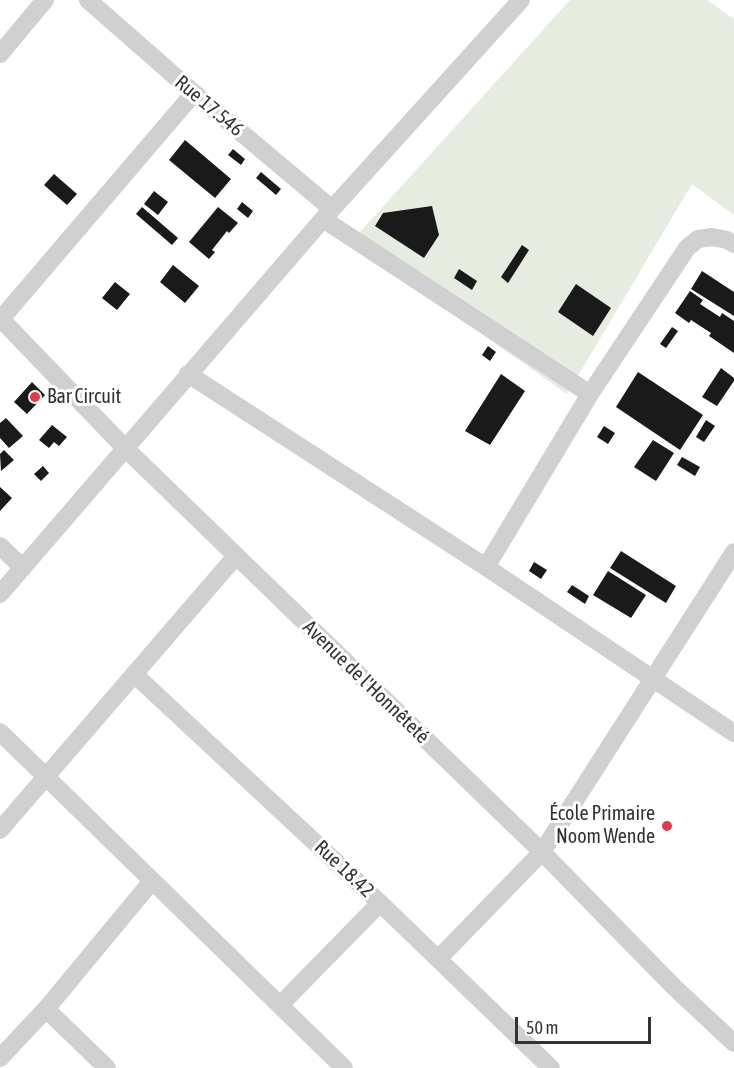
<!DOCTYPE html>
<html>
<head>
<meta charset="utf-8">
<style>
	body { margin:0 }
	#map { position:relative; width:734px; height:1068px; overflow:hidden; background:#fff; font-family:"Asap Condensed",sans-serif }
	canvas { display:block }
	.scale { position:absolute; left:515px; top:1017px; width:136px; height:27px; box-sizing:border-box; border:3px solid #333; border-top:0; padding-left:8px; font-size:18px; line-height:21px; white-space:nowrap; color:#333; -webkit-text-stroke:4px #fff; paint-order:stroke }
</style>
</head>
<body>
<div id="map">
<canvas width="734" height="1068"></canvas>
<div class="scale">50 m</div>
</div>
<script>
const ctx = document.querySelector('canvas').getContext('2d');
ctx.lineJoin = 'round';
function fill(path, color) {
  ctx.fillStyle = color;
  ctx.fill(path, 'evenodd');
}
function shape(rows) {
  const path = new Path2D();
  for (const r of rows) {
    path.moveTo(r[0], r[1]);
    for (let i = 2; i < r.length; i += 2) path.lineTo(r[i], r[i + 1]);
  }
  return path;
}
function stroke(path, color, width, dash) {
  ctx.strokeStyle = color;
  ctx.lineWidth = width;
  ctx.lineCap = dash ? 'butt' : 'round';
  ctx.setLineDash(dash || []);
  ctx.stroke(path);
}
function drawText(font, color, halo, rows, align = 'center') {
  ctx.font = font + ' "Asap Condensed",sans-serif';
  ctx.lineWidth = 6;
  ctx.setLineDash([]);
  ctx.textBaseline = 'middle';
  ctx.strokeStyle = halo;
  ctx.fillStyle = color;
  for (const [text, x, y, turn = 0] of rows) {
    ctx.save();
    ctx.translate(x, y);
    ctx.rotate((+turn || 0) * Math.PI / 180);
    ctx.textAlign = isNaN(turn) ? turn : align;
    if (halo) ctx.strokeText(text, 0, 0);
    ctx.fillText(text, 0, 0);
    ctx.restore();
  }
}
fill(shape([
	[570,0,707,0,734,19,734,215,692,184,567,394,351,242]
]), '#e6ecdf');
fill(shape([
	[185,140,231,179,215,198,169,160],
	[233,149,245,159,241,165,228,155],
	[261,172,281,189,276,195,256,178],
	[54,174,77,194,67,205,44,185],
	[154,191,168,202,158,215,144,204],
	[242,202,253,211,248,218,237,209],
	[432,206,439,235,424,258,375,226,383,213],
	[142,207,178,238,172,245,136,214],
	[218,207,238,223,229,233,227,231,212,250,215,252,209,259,189,242],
	[522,245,529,250,508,283,501,277],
	[173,265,199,286,185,303,160,282],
	[459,269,477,281,472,290,454,278],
	[702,271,734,292,734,316,691,289],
	[115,282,130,294,117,310,102,298],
	[576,284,611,308,593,336,558,312],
	[690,291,703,300,700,304,720,317,722,313,734,321,734,353,709,336,711,333,691,320,689,323,675,313],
	[672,327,678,331,666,348,660,344],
	[488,346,496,352,490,361,482,355],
	[721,368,734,378,734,381,717,406,702,397],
	[638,372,703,415,680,450,616,407],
	[501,374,525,391,490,445,465,431],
	[32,382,45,395,27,414,14,402],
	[6,418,23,436,9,448,0,438,0,423],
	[706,420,715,426,704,442,696,437],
	[52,425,67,437,59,446,54,442,49,448,39,440],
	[604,426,615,433,608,444,597,437],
	[653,440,674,453,656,481,634,467],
	[4,450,14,460,1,471,0,454],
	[682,457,700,467,695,476,677,465],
	[43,466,49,473,41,481,34,474],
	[0,487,12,498,0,511],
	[621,551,676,586,666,603,610,568],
	[534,562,547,570,541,579,529,571],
	[608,571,646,595,631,618,593,595],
	[572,585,589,596,585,604,567,592]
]), '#1a1a1a');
stroke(shape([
	[88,0,194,93,332,209],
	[0,54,45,0],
	[323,219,590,394],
	[0,318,125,448,542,852,674,987,734,1043],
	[1,319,194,93],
	[188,374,486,567,734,733],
	[0,546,23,568],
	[486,567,590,394,687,248,698,239,712,237,727,240,734,244],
	[0,594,323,219,521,0],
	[134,674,380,903,551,1068],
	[0,732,344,1068],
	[0,830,236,556],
	[439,958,542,852,734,552],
	[280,1005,380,903],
	[46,1009,107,1068],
	[0,1058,46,1009,152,881]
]), '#d0d0d0', 18);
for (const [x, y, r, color] of [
	[35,397,6,"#e63946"],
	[667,826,6,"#e63946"]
]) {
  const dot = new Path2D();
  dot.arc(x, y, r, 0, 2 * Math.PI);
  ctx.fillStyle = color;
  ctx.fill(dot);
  stroke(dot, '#fff', 2);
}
drawText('20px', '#333', '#fff', [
	["Rue 17.546",209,106,40],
	["Avenue de l'Honnêteté",366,682,44],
	["Rue 18.42",344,869,43]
]);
drawText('20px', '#333', '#fff', [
	["Bar Circuit",47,397],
	["École Primaire",655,814,"right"],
	["Noom Wende",655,837,"right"]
], 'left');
</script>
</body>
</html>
